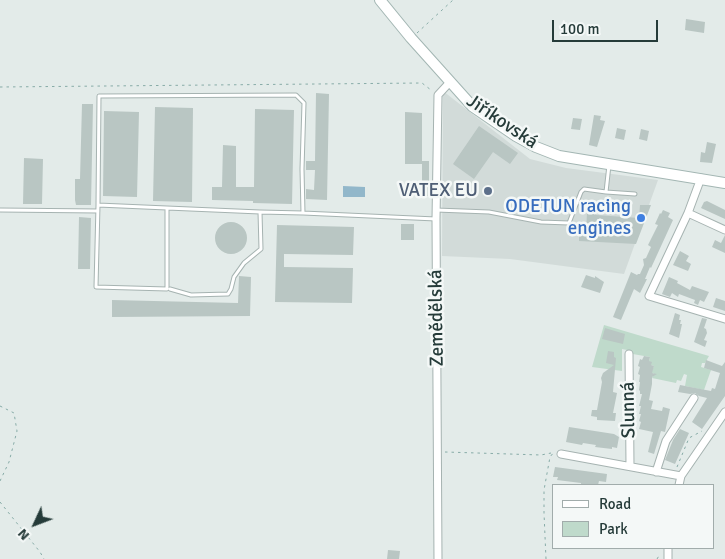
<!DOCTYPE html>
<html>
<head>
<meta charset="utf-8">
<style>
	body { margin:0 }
	#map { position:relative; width:725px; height:559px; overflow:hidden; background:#e3ebe9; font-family:Signika,sans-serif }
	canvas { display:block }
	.legend { position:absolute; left:552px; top:484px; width:162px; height:65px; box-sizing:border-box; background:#f4f8f7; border:1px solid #a1acab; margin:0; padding:6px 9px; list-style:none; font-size:15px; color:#253b39 }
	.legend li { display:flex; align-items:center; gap:10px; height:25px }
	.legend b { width:25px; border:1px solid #a1acab }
	.north { position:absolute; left:10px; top:499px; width:50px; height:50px; -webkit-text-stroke:4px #f4f8f7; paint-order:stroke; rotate:227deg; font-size:14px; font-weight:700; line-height:20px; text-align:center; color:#253b39 }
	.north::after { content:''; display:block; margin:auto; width:18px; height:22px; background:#253b39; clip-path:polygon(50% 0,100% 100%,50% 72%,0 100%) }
	.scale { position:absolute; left:552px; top:20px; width:106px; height:22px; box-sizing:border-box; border:2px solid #253b39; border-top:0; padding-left:6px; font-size:15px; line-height:18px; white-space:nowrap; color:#253b39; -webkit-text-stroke:4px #f4f8f7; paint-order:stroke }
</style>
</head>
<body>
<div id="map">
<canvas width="725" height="559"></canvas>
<ul class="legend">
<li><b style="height:6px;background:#fff"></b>Road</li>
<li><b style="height:14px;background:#bfdacb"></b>Park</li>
</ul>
<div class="north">N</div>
<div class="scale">100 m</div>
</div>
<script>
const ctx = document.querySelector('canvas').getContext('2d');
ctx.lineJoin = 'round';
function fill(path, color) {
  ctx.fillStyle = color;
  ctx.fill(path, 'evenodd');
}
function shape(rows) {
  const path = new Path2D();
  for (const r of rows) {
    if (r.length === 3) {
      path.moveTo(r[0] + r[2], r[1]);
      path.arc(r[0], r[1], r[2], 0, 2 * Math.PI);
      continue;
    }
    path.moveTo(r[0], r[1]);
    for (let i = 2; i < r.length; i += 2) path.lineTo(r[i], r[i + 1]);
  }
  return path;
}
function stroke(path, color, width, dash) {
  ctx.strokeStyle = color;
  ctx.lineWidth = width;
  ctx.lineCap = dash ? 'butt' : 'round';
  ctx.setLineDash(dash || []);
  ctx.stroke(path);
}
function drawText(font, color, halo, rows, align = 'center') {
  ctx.font = font + ' Signika,sans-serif';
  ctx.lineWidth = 5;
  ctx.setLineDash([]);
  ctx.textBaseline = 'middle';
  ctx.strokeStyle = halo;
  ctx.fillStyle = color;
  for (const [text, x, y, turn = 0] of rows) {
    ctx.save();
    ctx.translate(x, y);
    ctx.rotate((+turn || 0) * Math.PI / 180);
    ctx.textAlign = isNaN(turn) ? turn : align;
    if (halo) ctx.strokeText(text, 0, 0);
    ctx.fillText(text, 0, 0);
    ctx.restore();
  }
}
fill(shape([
	[443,91,530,159,566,168,658,180,624,274,510,259,442,256]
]), '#d2dbd9');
fill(shape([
	[604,325,709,356,705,363,702,363,701,367,711,370,704,390,685,386,687,375,684,374,681,381,677,380,676,383,652,378,654,373,651,373,654,366,651,365,649,361,650,357,627,353,627,350,622,349,622,371,592,367]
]), '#bfdacb');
fill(shape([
	[343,186,365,187,365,197,343,197]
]), '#92b7ca');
fill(shape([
	[686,19,705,22,704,33,685,30],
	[316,93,329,94,327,200,306,199,306,189,314,190,315,170,306,170,306,161,315,161],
	[82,104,93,104,91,205,76,205,75,200,75,179,80,179],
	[155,107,193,108,192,202,153,201],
	[255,109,294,110,292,204,253,203,253,201,212,200,212,187,222,187,223,145,236,146,236,187,254,187],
	[104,111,139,112,137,197,103,196],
	[405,112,422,113,422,161,429,161,429,196,422,196,422,164,405,164],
	[594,115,601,116,600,120,605,121,597,147,589,145],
	[573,118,582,119,580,130,571,129],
	[479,126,518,153,510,164,493,152,474,179,453,164],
	[617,128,626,130,624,140,615,138],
	[641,129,649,131,647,141,639,139],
	[707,142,716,144,712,163,700,162,701,152,705,153],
	[24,158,43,159,42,204,23,204],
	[707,201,725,210,725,219,701,208,704,202],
	[640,205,651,205,636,244,579,241,579,233,586,234,587,212,596,212,596,215,639,218],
	[663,210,670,213,668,217,673,220,651,268,650,267,645,279,647,279,640,293,634,289,621,320,613,317,631,272,637,275,638,274,640,274,644,265,643,259,646,258,651,247,648,245,658,225,655,224,660,213,661,214],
	[79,217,91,218,90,269,78,269],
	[231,238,16],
	[401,224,414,224,414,240,401,240],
	[277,225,354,227,353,255,284,254,284,267,353,268,352,303,275,302],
	[725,235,725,253,712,247,715,240,721,243],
	[680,251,689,256,686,261,691,264,688,271,673,265],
	[586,275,595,278,595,276,604,282,600,293,581,287],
	[239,276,251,277,250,316,112,317,112,300,238,303],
	[669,277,678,281,677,283,690,290,692,286,709,292,704,302,700,300,698,305,694,303,695,300,679,294,678,297,672,293,670,297,662,294],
	[716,298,725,301,725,311,713,307],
	[675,313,680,315,679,320,681,320,680,324,682,324,679,338,669,334],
	[702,318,707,319,704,328,706,329,707,333,704,340,707,341,705,347,694,342],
	[605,328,625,334,623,344,602,339],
	[608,351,614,352,614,357,616,358,613,392,617,393,613,413,616,413,615,421,597,420,597,417,591,416,592,410,597,410,602,382,601,378,603,373,614,365,606,363],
	[644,356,650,357,649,361,652,362,651,365,654,366,652,373,657,374,652,377,652,384,649,400,653,401,651,409,662,411,663,407,670,409,665,432,661,431,654,454,648,452,653,432,639,429,641,422,639,421,641,414,639,414,641,406,639,406,642,394,640,394,640,391,639,390,640,382,639,382,640,375,638,374,640,367,638,366,640,359,642,360],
	[706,360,722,366,725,362,725,396,702,429,692,422,707,398,699,396,695,393,690,394,678,392,680,385,711,391,712,388,715,389,720,373,704,368],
	[569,427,614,434,619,437,617,448,612,447,612,449,595,447,596,445,583,443,582,445,566,442],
	[680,429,689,433,675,464,665,460,673,440],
	[555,467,607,474,606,482,599,481,598,485,581,485,581,483,557,480,558,477,553,477],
	[388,550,400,551,399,559,387,559]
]), '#b9c6c3');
const lane = shape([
	[606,192,635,194],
	[98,205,96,287,167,289,167,208],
	[0,210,98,211],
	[436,210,489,212,541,222,569,223,581,192,584,189,606,192,609,165],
	[303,213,302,169,304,103,296,95,99,96,98,205,167,208,260,212,303,213,436,219],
	[170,289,191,295,228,294,231,289,234,277,244,263,261,249,260,212]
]);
const street = shape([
	[701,178,688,213,649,296,725,319],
	[688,213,725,230],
	[629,354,630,466],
	[561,454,681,476],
	[656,472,666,441,694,398],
	[679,485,681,476,725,412],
	[668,548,668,559],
	[438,559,436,219,438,95,450,82]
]);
const secondary = shape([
	[380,0,411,38,472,106,516,136,536,147,559,156,725,183]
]);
stroke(lane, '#a6b3b1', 5);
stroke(street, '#a6b3b1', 9);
stroke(secondary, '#a3b6b3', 12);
stroke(shape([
	[417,33,453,0],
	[0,87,422,83,431,90],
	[0,406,14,413,17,431,9,462,0,481],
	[445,452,541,455,551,453],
	[677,467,689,438,702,431],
	[0,502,40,552,44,559],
	[546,559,544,513,544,490,550,457,554,452],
	[657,559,660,554]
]), '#87aba7', 1, [2.5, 4]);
stroke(lane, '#fff', 3);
stroke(street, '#fff', 7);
stroke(secondary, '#fff', 10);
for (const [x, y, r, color] of [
	[488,191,5,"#5c6f8a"],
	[641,218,5,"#3f7fe0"]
]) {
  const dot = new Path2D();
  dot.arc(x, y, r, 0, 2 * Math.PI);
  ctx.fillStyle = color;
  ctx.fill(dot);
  stroke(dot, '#f4f8f7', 2);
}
drawText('19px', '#253b39', '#f4f8f7', [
	["Jiříkovská",502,122,34],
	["Zemědělská",437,318,-91],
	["Slunná",629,410,-91]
]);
drawText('19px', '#4e5e75', '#f4f8f7', [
	["VATEX EU",478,191]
], 'right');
drawText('19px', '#366cbe', '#f4f8f7', [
	["ODETUN racing",631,207],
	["engines",631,229]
], 'right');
</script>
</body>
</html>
